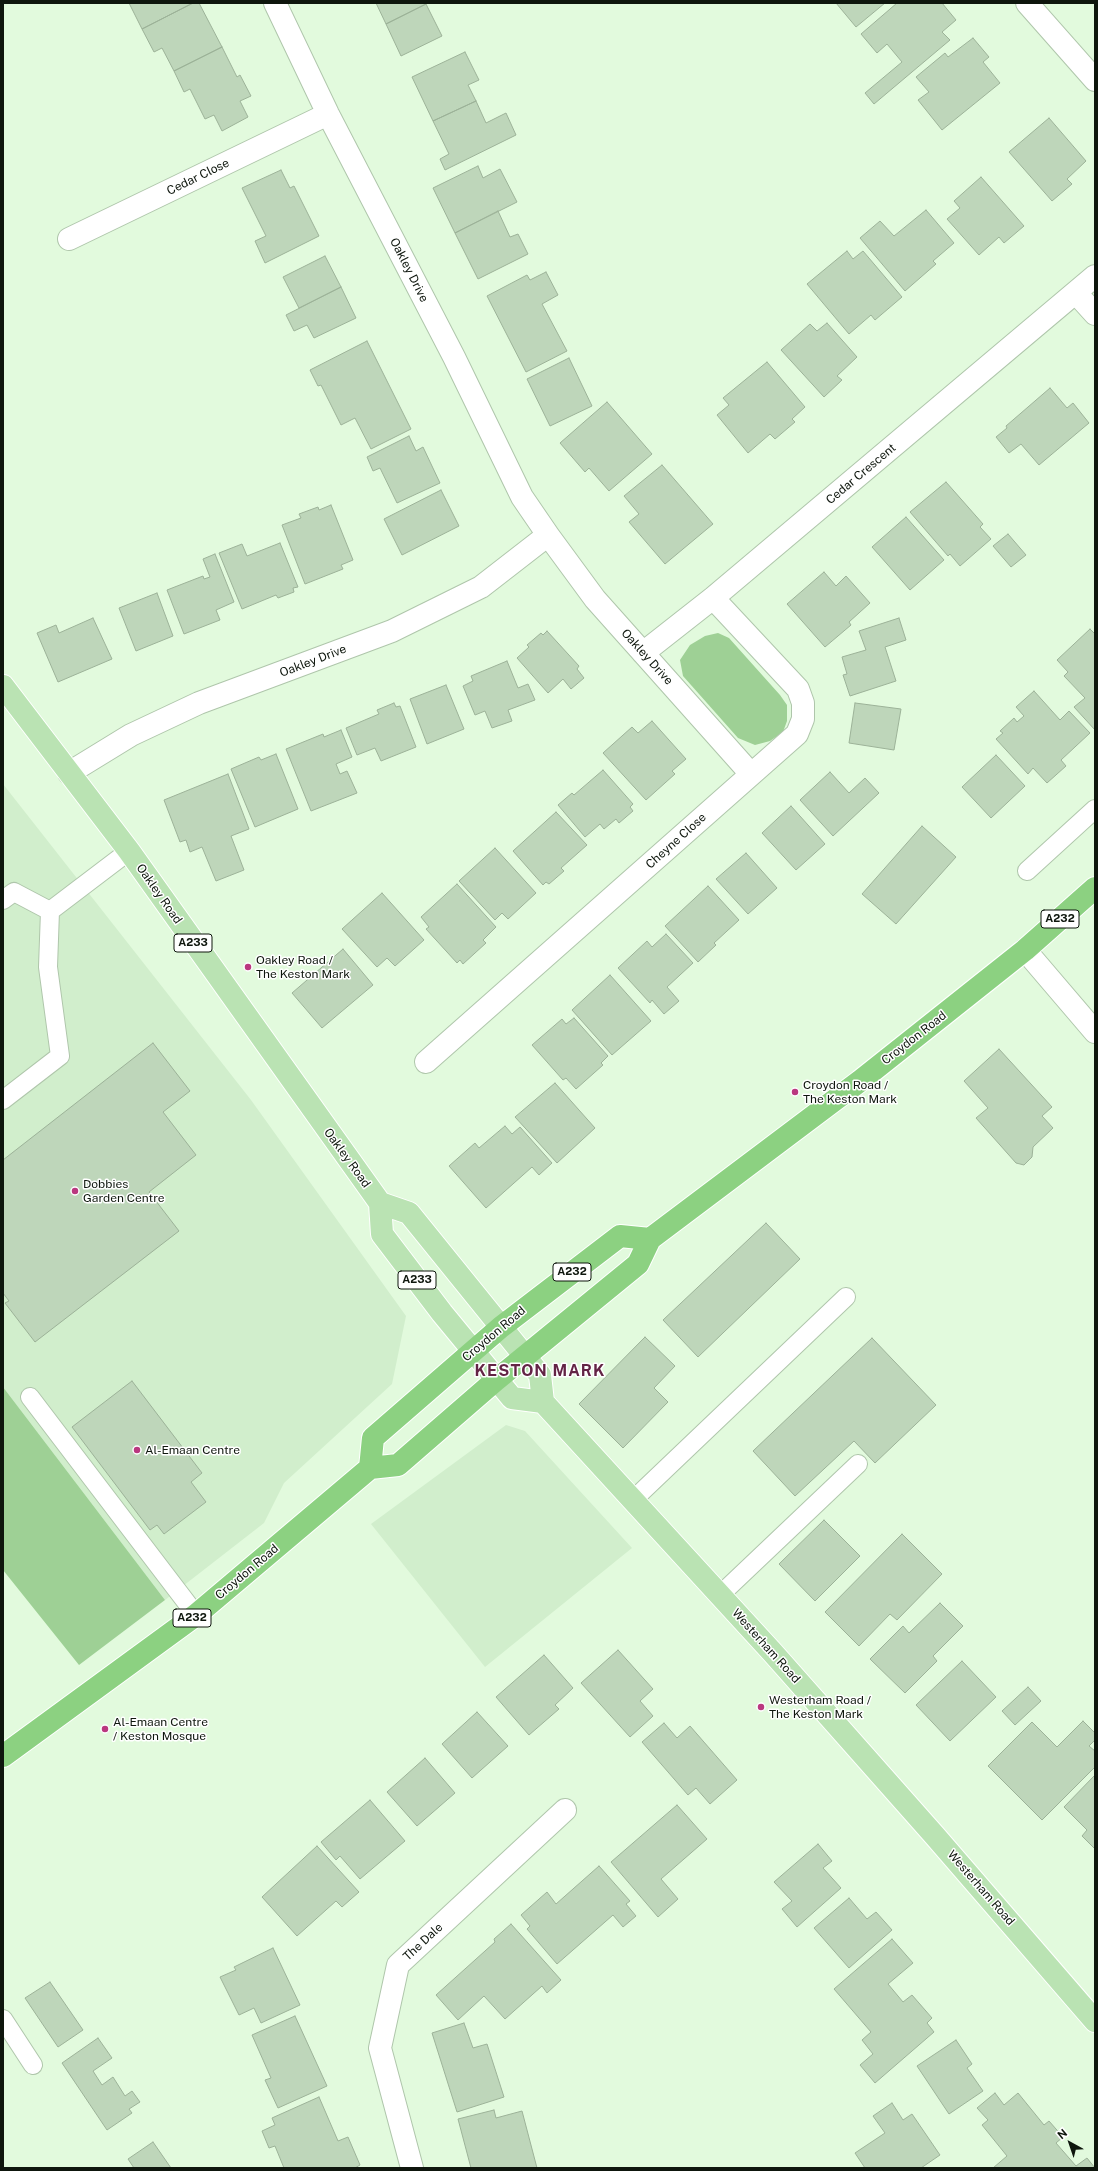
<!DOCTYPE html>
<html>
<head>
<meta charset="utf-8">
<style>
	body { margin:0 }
	#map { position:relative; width:1098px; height:2171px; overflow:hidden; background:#e2fadd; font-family:"Public Sans",sans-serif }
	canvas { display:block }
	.frame { position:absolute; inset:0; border:4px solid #0e160d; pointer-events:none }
	.north { position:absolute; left:1050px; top:2123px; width:40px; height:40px; -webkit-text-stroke:3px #fff; paint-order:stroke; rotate:320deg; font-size:11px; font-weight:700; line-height:16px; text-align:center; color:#0e160d }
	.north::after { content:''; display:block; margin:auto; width:14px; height:18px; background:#0e160d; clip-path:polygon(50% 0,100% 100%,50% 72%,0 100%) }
</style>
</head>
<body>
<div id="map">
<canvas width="1098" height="2171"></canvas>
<div class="frame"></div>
<div class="north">N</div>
</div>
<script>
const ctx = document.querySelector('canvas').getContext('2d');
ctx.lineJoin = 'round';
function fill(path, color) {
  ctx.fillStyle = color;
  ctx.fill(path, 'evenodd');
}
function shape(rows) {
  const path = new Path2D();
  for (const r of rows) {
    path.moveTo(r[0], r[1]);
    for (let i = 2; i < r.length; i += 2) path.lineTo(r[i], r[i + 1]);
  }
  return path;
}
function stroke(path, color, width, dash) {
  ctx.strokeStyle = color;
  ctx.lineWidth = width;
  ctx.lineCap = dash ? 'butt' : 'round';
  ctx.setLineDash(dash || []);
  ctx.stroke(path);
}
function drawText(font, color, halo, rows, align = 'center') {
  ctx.font = font + ' "Public Sans",sans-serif';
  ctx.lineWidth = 3;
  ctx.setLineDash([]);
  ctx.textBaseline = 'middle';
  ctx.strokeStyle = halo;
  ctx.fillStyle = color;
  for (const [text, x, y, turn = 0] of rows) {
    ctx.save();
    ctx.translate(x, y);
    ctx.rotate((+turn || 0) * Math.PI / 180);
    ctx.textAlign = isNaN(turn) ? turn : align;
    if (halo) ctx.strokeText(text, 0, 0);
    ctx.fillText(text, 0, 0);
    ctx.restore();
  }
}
fill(shape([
	[3,784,251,1100,406,1316,392,1384,284,1483,264,1523,165,1600,3,1387],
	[506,1425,525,1431,632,1548,485,1667,371,1524]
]), '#d1eecc');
fill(shape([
	[718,633,729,638,780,695,787,705,787,721,783,732,770,741,755,745,738,738,683,676,680,660,690,645,705,636],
	[3,1387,165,1600,79,1665,3,1570]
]), '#9ed095');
const building = shape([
	[129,3,193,3,142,29,129,3],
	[193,3,199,3,222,47,174,71,162,48,154,52,142,29,193,3],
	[376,3,426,3,426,4,386,24,376,3],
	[836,3,885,3,856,27,836,3],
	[897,3,942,3,956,20,942,32,950,40,874,104,865,93,902,62,887,44,877,53,861,34,897,3],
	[426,4,442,36,401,56,386,24,426,4],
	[973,38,989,57,983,62,1000,83,942,130,918,100,929,92,916,77,945,53,948,57,973,38],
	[222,47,237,77,240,75,251,96,240,101,248,117,222,131,214,115,205,119,190,89,184,92,174,71,222,47],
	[465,52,479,80,468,85,476,101,433,121,412,77,465,52],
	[476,101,486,123,506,113,516,135,445,170,440,159,449,154,433,121,476,101],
	[1049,118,1086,161,1067,179,1072,184,1052,201,1009,152,1049,118],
	[478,166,483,178,500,169,517,202,455,233,433,188,478,166],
	[281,170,290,188,294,186,319,236,265,263,255,241,266,236,242,188,281,170],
	[981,177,1024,226,1004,243,999,237,979,255,947,219,960,208,954,201,981,177],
	[926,210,954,243,933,261,936,264,905,291,860,238,880,221,894,236,926,210],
	[498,211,510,237,518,234,528,254,478,279,455,233,498,211],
	[847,251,853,259,863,251,902,297,875,320,871,315,849,334,807,284,847,251],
	[325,256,341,287,299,308,283,277,325,256],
	[546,272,558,295,542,304,567,351,526,372,487,296,527,275,530,280,546,272],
	[341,287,356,318,314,338,307,325,294,331,286,315,341,287],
	[827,323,857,357,837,376,842,380,824,397,781,350,810,324,817,331,827,323],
	[367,341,411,429,371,449,355,418,341,425,321,385,318,386,310,370,367,341],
	[569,358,592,406,550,426,527,379,569,358],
	[767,362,805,407,792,419,795,422,775,439,770,434,748,453,717,415,729,405,723,398,767,362],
	[1050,388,1067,408,1073,403,1089,423,1039,465,1021,444,1009,453,996,437,1007,428,1006,426,1050,388],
	[607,402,652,454,609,491,589,468,585,472,560,443,607,402],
	[409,436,416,451,423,447,440,483,397,503,380,468,373,471,367,457,409,436],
	[662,465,713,524,665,564,629,522,639,514,624,496,662,465],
	[946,482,983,524,980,527,991,539,960,566,950,554,948,556,910,512,946,482],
	[441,490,459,526,402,555,384,519,441,490],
	[331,505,353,560,341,565,343,569,305,584,282,525,301,518,299,514,318,507,319,510,331,505],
	[906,517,944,560,910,590,872,547,906,517],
	[1008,534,1026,555,1011,567,993,546,1008,534],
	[280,543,298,587,293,588,294,592,278,598,276,595,242,609,219,553,242,544,247,556,280,543],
	[215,554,234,602,216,610,220,620,184,634,167,590,203,576,204,579,210,577,203,559,215,554],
	[824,572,836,586,846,576,870,603,849,622,851,625,825,647,787,604,824,572],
	[157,593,173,636,136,651,119,608,157,593],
	[93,618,112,659,58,682,37,633,56,625,59,633,93,618],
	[899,618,906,640,885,647,896,681,850,696,843,675,847,674,842,657,866,650,859,631,899,618],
	[1090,629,1095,634,1095,730,1074,707,1085,698,1064,676,1068,672,1057,660,1090,629],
	[547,631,579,666,577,669,584,678,571,689,563,679,548,693,517,658,529,647,527,645,541,633,543,635,547,631],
	[507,661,518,688,528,684,535,700,508,710,512,721,492,728,485,711,475,715,463,686,473,681,471,676,507,661],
	[446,685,464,729,427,744,410,699,446,685],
	[1034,691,1060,720,1069,711,1090,733,1061,760,1066,766,1047,783,1033,768,1028,774,996,739,1003,733,1000,731,1014,718,1017,722,1024,716,1016,707,1034,691],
	[394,703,396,707,400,706,416,747,381,761,375,748,357,755,346,728,379,714,377,710,394,703],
	[855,703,901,709,894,750,849,743,855,703],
	[652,721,686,759,672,771,675,774,646,800,603,753,632,727,638,733,652,721],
	[341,730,352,757,336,764,340,774,347,771,357,793,311,811,286,749,323,734,324,737,341,730],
	[276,754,298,809,255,827,231,769,259,757,261,760,276,754],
	[996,755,1025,786,991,818,962,787,996,755],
	[603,770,633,804,630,807,633,811,619,823,616,819,604,829,600,824,585,837,558,805,572,793,574,795,603,770],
	[830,772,849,793,865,778,879,793,833,836,800,800,830,772],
	[228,774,249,829,231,836,244,870,216,881,202,847,190,852,186,840,180,842,164,800,228,774],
	[791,806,825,844,796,870,762,833,791,806],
	[556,812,587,845,561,868,564,871,549,884,546,882,543,885,513,851,556,812],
	[922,826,956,857,896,924,862,894,922,826],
	[495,848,536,893,508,919,502,913,495,920,459,881,495,848],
	[746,853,777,888,748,914,716,879,746,853],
	[457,884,496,927,483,940,486,943,463,964,460,960,457,963,426,929,429,927,421,917,457,884],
	[708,886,739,920,714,943,716,945,698,962,665,926,708,886],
	[382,893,424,940,395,966,387,958,377,967,342,929,382,893],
	[666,934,693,963,667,987,679,1001,664,1014,652,1000,650,1003,618,968,647,941,652,947,666,934],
	[343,949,373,985,322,1028,292,993,343,949],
	[610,975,651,1021,612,1055,572,1010,610,975],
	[574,1018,608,1056,601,1063,603,1065,576,1089,566,1078,563,1080,532,1045,562,1019,566,1024,574,1018],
	[153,1043,190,1091,163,1112,196,1155,149,1192,179,1231,35,1342,5,1303,9,1301,3,1293,3,1160,153,1043],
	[999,1049,1052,1107,1042,1116,1053,1128,1033,1147,1032,1157,1024,1165,1016,1163,976,1118,988,1108,964,1081,999,1049],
	[555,1083,595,1128,557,1163,515,1117,555,1083],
	[505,1126,512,1134,520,1127,552,1163,539,1175,532,1167,486,1208,449,1166,475,1143,479,1148,505,1126],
	[766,1223,800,1259,698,1357,663,1320,766,1223],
	[645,1337,675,1366,654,1388,668,1402,623,1448,579,1404,645,1337],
	[872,1338,936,1405,875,1463,854,1441,795,1496,753,1451,872,1338],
	[132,1381,202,1473,191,1482,206,1502,164,1534,157,1525,150,1530,72,1427,132,1381],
	[824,1520,860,1556,815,1601,779,1564,824,1520],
	[902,1534,942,1574,897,1620,890,1614,859,1646,825,1612,902,1534],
	[940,1603,963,1626,933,1656,937,1661,905,1693,870,1659,903,1626,909,1633,940,1603],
	[618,1650,653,1689,640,1701,653,1716,630,1737,581,1683,618,1650],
	[544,1655,573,1688,555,1705,559,1709,529,1735,496,1697,544,1655],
	[962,1661,996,1697,950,1741,916,1705,962,1661],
	[1028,1687,1041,1701,1015,1725,1002,1711,1028,1687],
	[477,1712,508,1746,472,1778,442,1744,477,1712],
	[1083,1721,1095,1733,1095,1740,1089,1746,1095,1751,1095,1767,1042,1820,988,1766,1032,1722,1057,1747,1083,1721],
	[664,1723,677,1738,690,1726,737,1780,710,1804,696,1788,688,1795,642,1742,664,1723],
	[425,1758,455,1793,417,1826,387,1792,425,1758],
	[1095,1775,1095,1849,1082,1836,1087,1830,1064,1807,1095,1775],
	[370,1800,405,1841,360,1879,340,1856,336,1860,321,1842,370,1800],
	[677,1805,707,1839,661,1879,678,1899,658,1917,611,1862,677,1805],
	[818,1844,832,1861,823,1868,841,1888,797,1927,782,1909,792,1901,774,1882,818,1844],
	[317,1846,359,1892,342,1907,336,1901,297,1936,262,1897,317,1846],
	[599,1866,630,1901,626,1904,636,1916,623,1927,613,1915,557,1964,527,1929,530,1926,521,1915,547,1892,556,1904,599,1866],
	[849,1898,867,1919,876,1912,892,1930,849,1968,814,1928,849,1898],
	[511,1924,561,1980,547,1993,542,1986,505,2019,484,1996,458,2020,436,1995,495,1942,494,1939,511,1924],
	[892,1939,913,1963,888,1984,903,2002,912,1995,932,2018,927,2023,934,2032,875,2083,860,2065,873,2054,862,2040,871,2032,834,1989,892,1939],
	[273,1948,300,2005,261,2023,254,2008,239,2015,220,1977,236,1970,234,1967,273,1948],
	[50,1982,83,2030,58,2047,25,1998,50,1982],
	[295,2016,327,2086,278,2108,265,2080,271,2078,252,2035,295,2016],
	[464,2023,473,2048,487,2044,504,2097,457,2112,432,2033,464,2023],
	[98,2038,112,2058,93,2071,102,2085,113,2077,125,2096,132,2091,140,2102,129,2109,132,2113,107,2130,62,2063,98,2038],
	[956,2040,972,2064,967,2068,983,2091,949,2114,917,2066,956,2040],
	[995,2093,1004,2105,1018,2093,1044,2125,1049,2121,1063,2137,1056,2143,1076,2166,1087,2158,1095,2168,993,2168,1007,2156,982,2125,988,2120,977,2108,995,2093],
	[319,2097,338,2141,348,2137,360,2165,355,2168,284,2168,275,2146,269,2148,262,2131,275,2125,272,2118,319,2097],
	[892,2103,903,2120,912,2114,940,2155,921,2168,865,2168,855,2153,885,2133,873,2116,892,2103],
	[494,2110,496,2118,522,2111,537,2168,471,2168,458,2119,494,2110],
	[153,2142,171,2168,134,2168,128,2159,153,2142]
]);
fill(building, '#bed6ba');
stroke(building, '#9cb298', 1);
const lane = shape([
	[1027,871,1095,809],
	[3,900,14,892,50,911,48,967,60,1056,3,1100],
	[50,911,129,851],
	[30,1397,196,1615],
	[633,1500,846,1297],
	[720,1595,858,1464],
	[3,2019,33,2065]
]);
const street = shape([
	[275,3,328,114,454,357,522,497,548,535,595,599,751,774],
	[1027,3,1095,80],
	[69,239,328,114],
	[1076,293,1095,314],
	[643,653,713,598,1095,276],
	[69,773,131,735,199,703,392,631,481,587,548,535],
	[1025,950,1095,1032],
	[426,1062,797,734,803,719,803,703,798,689,713,598],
	[412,2168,380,2048,398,1965,565,1810]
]);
const primary = shape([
	[3,686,129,851,380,1203,382,1234,442,1313,512,1398,543,1402],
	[380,1203,409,1213,540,1375,543,1402,773,1653,935,1836,1095,2021]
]);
const highway = shape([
	[370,1468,373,1438,501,1327,620,1236,650,1239],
	[3,1756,196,1615,370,1468,398,1465,496,1380,638,1264,650,1239,860,1081,1025,950,1095,888]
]);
stroke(lane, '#afc6ab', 20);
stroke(street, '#afc6ab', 24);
stroke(primary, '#fff', 24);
stroke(highway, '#fff', 24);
stroke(lane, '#fff', 18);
stroke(street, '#fff', 22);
stroke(primary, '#bae3b3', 22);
stroke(highway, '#8cd181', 22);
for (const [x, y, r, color] of [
	[248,967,4,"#ba377f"],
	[795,1092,4,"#ba377f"],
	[75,1191,4,"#ba377f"],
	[137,1450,4,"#ba377f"],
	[761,1707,4,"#ba377f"],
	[105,1729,4,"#ba377f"]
]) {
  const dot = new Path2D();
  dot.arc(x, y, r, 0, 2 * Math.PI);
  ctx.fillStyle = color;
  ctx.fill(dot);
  stroke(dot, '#fff', 1.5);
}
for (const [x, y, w] of [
	[1060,919,38],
	[193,943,38],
	[572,1272,38],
	[417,1280,38],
	[192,1618,38]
]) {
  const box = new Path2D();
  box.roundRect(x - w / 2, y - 9, w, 18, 3);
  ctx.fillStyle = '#fff';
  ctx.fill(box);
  stroke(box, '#0e160d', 1);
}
drawText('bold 11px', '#0e160d', null, [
	["A232",1060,919],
	["A233",193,943],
	["A232",572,1272],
	["A233",417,1280],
	["A232",192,1618]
]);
drawText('12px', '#0e160d', '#fff', [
	["Cedar Close",198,177,-26],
	["Oakley Drive",409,270,63],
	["Cedar Crescent",861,474,-40],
	["Oakley Drive",647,657,48],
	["Oakley Drive",313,661,-21],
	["Cheyne Close",676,841,-42],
	["Oakley Road",159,894,55],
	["Croydon Road",914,1038,-38],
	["Oakley Road",347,1158,54],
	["Croydon Road",494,1334,-40],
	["Croydon Road",247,1572,-40],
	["Westerham Road",766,1646,48],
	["Westerham Road",981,1888,49],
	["The Dale",423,1942,-43]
]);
drawText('12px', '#0e160d', '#fff', [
	["Oakley Road /",256,960],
	["The Keston Mark",256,974],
	["Croydon Road /",803,1085],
	["The Keston Mark",803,1099],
	["Dobbies",83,1184],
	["Garden Centre",83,1198],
	["Al-Emaan Centre",145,1450],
	["Westerham Road /",769,1700],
	["The Keston Mark",769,1714],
	["Al-Emaan Centre",113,1722],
	["/ Keston Mosque",113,1736]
], 'left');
ctx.letterSpacing = '1px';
drawText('bold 16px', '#632445', '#fff', [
	["KESTON MARK",540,1371]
]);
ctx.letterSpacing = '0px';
</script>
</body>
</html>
